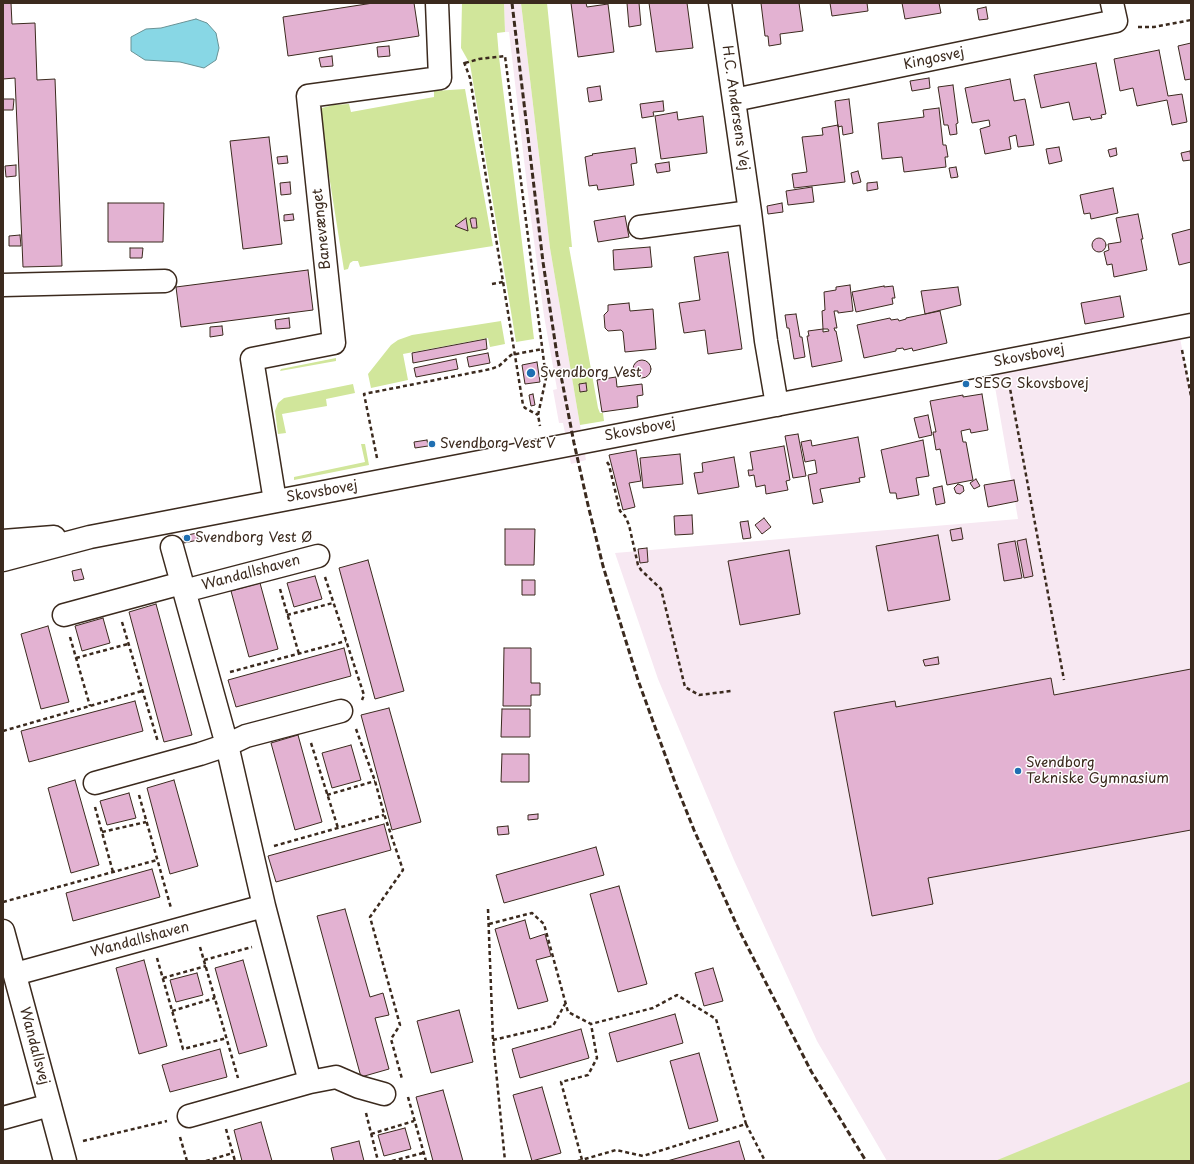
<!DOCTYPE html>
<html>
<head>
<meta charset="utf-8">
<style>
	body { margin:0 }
	#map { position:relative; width:1194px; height:1164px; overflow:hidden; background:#fff; font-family:"Playpen Sans",sans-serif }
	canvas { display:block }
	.frame { position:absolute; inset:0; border:4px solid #3b2a1e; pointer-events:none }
</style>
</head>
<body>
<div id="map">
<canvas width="1194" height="1164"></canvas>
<div class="frame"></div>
</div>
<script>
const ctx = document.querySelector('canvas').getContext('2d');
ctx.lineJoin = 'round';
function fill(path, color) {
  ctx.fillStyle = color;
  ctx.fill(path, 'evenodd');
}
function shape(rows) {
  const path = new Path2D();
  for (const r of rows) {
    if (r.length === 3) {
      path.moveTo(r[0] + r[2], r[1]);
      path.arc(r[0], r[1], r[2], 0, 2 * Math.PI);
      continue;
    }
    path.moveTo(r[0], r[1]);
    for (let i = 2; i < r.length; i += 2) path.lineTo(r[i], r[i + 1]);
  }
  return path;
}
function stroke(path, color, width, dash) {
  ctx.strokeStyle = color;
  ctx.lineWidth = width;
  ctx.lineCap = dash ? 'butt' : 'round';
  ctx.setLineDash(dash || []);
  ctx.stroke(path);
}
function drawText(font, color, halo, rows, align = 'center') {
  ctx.font = font + ' "Playpen Sans",sans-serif';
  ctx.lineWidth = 3;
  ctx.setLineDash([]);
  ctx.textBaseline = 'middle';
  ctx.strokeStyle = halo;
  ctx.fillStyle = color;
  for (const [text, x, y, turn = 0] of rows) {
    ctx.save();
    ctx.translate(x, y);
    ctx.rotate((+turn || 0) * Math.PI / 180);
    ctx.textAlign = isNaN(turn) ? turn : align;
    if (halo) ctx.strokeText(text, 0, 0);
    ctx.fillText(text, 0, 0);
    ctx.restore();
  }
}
fill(shape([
	[504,3,521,3,550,248,586,460,571,464,563,423,559,423,553,390,557,389,544,316,530,211,509,32,505,32],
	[1180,338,1191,396,1191,1161,887,1161,817,1041,734,860,658,679,615,553,1018,519,991,364]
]), '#f7e8f2');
fill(shape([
	[462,3,504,3,505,32,497,33,499,57,534,339,516,342,470,64,461,48],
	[521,3,547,3,572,247,569,247,598,408,600,413,603,413,604,421,580,425,550,248],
	[465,89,493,246,360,267,358,261,353,261,350,263,348,269,344,270,319,112,322,108,333,105,349,104,351,112,434,97,434,91],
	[501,321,505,344,490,347,488,338,403,354,408,380,371,388,368,374,391,345,398,340,412,335],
	[336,358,336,361,280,371,281,369],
	[353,384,355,393,326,399,327,406,282,414,286,433,278,434,275,411,278,403,284,398],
	[361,444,365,444,369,465,294,480,294,477,365,462],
	[1191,1081,1191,1161,995,1161]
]), '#d1e69b');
const water = shape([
	[196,19,207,23,216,33,219,48,216,60,204,68,180,62,145,60,131,51,131,37,146,29,161,28,196,19]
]);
fill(water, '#88d7e5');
stroke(water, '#699295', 1);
const building = shape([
	[3,3,11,3,12,24,35,23,37,80,55,79,62,266,23,267,15,78,3,79,3,3],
	[373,3,414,3,419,36,288,56,283,17,373,3],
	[571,3,586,3,587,7,608,4,614,52,578,57,571,3],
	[627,3,639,3,641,25,629,27,627,3],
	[649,3,687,3,693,48,656,52,649,3],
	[761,3,799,3,803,31,780,34,781,44,769,46,768,36,765,36,761,3],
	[830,3,867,3,868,11,832,16,830,3],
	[902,3,939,3,941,13,905,19,902,3],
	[986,7,988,19,979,20,977,9,986,7],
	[1191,43,1191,79,1185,80,1178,46,1191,43],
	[389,46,390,56,378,57,377,47,389,46],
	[1159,50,1168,96,1182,94,1187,122,1172,125,1167,100,1137,106,1133,88,1120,91,1114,59,1159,50],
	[332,56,333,66,321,67,319,58,332,56],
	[1096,63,1106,114,1101,115,1102,118,1091,120,1090,117,1073,120,1069,102,1041,108,1034,75,1096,63],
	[929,78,930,88,912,91,910,81,929,78],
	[1010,79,1014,101,1025,99,1034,145,1018,147,1016,135,1009,137,1011,149,985,154,980,129,990,126,989,120,972,123,965,88,1010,79],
	[953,85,958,123,956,124,957,134,950,135,948,125,944,125,938,87,953,85],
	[600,86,602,100,589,102,587,88,600,86],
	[3,99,14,99,13,110,3,110,3,99],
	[849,99,853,133,843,135,842,126,838,127,835,101,849,99],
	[663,101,664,111,653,112,654,116,642,118,640,104,663,101],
	[939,108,943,145,946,145,948,157,945,157,946,167,904,172,902,157,882,159,878,123,924,117,923,110,939,108],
	[677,112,678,120,703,116,707,153,661,159,655,116,677,112],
	[838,125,845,182,794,188,792,174,807,172,802,137,823,135,822,128,838,125],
	[269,137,282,244,243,249,230,141,269,137],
	[1059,147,1062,161,1049,164,1046,149,1059,147],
	[635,148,637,163,631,164,634,185,598,190,597,185,589,186,585,157,593,155,592,154,635,148],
	[1116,148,1117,155,1110,157,1108,150,1116,148],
	[1190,151,1191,160,1183,161,1181,153,1190,151],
	[287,156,288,163,278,164,277,157,287,156],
	[669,162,670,171,657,173,655,164,669,162],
	[16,165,16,176,6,177,5,166,16,165],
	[956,167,958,177,951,178,949,168,956,167],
	[858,171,861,182,853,184,851,173,858,171],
	[290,182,291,194,281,195,280,183,290,182],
	[877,182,878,189,867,191,867,183,877,182],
	[812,187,814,202,788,205,786,191,812,187],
	[1113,188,1118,213,1091,219,1090,213,1084,214,1080,195,1113,188],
	[108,203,164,203,163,242,108,242,108,203],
	[782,203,783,212,768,214,767,206,782,203],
	[293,214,294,220,284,221,284,215,293,214],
	[1138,214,1143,239,1141,239,1147,270,1114,277,1112,264,1107,265,1104,252,1109,250,1108,244,1121,242,1116,218,1138,214],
	[625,216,629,237,598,242,594,221,625,216],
	[466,218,468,231,455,226,466,218],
	[472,218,476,218,477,228,472,228,470,219,472,218],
	[1191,229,1191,262,1179,265,1172,234,1191,229],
	[20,235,21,246,9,246,9,236,20,235],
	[1099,245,7],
	[650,247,652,267,614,270,613,250,650,247],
	[130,248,143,248,142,258,130,258,130,248],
	[728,252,742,349,708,354,705,330,684,333,679,303,700,300,694,257,728,252],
	[308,270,313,310,181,327,176,287,308,270],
	[850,285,853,311,838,313,838,311,834,311,837,328,834,328,835,331,836,331,842,361,812,367,807,336,809,336,808,331,823,329,823,332,829,331,828,329,823,329,822,311,825,310,824,292,836,290,836,287,850,285],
	[884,286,884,287,893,286,895,298,892,298,893,304,856,312,852,292,884,286],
	[958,287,961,305,925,314,921,291,958,287],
	[1120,296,1124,317,1085,324,1081,303,1120,296],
	[629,303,630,311,653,309,656,349,625,352,623,332,621,330,608,331,605,328,604,315,608,311,608,305,629,303],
	[940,311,947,343,913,351,912,348,904,350,903,348,896,349,896,351,864,358,857,325,890,318,891,320,898,319,899,321,906,319,906,318,940,311],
	[796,314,800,337,802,337,805,357,794,359,789,328,787,328,785,315,796,314],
	[289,318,290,328,276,329,275,320,289,318],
	[222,326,223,335,210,337,210,327,222,326],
	[486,339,487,349,413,363,412,353,486,339],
	[488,353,490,363,469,367,467,357,488,353],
	[456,359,458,369,416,377,414,368,456,359],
	[642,369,9],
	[537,362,540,382,525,384,522,365,537,362],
	[616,377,617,387,642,384,643,395,637,396,638,407,602,412,597,380,616,377],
	[586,383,587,391,580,392,579,384,586,383],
	[533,394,535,405,531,406,529,395,533,394],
	[982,394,988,430,971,433,970,429,961,431,963,442,966,442,973,480,947,485,940,449,936,450,933,432,936,432,930,401,963,395,963,397,982,394],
	[928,415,932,435,919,438,914,418,928,415],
	[798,434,806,476,793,478,785,436,798,434],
	[858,437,865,477,859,478,860,482,820,489,823,502,813,504,808,475,817,473,815,460,805,462,801,442,811,440,812,446,858,437],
	[427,440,428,446,415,448,414,442,427,440],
	[923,440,929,476,916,478,919,495,897,499,896,493,890,493,881,450,923,440],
	[784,446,790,480,786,481,788,490,766,494,765,485,756,487,754,475,749,476,748,470,753,470,750,452,784,446],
	[636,450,641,481,629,483,635,507,623,510,609,455,636,450],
	[680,454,683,484,643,488,640,458,680,454],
	[734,457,739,487,698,494,694,473,703,472,702,463,734,457],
	[976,479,980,486,974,489,970,483,976,479],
	[1014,480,1018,501,988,507,984,485,1014,480],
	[958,484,963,486,964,491,960,494,956,493,954,488,958,484],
	[942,486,945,503,936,505,933,488,942,486],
	[692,515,693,534,675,535,674,516,692,515],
	[764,518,771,527,762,534,755,525,764,518],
	[748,521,751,538,743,539,740,522,748,521],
	[961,528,963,539,952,541,950,530,961,528],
	[505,529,535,529,534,565,505,565,505,529],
	[197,533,198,540,184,543,183,536,197,533],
	[938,535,950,600,888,611,876,546,938,535],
	[1026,539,1033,576,1024,578,1017,541,1026,539],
	[1015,541,1022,578,1004,581,998,544,1015,541],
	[647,548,648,562,640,563,638,549,647,548],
	[789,550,800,614,740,625,728,561,789,550],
	[368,560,404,691,375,699,339,568,368,560],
	[81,569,84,579,74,581,72,571,81,569],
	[315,576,322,599,294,607,287,583,315,576],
	[522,580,535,580,535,595,522,595,522,580],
	[260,583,278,649,249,657,231,591,260,583],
	[156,604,192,735,164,742,129,612,156,604],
	[103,618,110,643,82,651,75,626,103,618],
	[48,626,69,702,41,709,21,634,48,626],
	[344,648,351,676,236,707,228,680,344,648],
	[504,648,531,648,531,683,540,683,540,695,531,695,531,706,503,706,504,648],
	[938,657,939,664,925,666,923,660,938,657],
	[1191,669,1191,830,928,878,933,904,872,916,834,712,895,701,896,707,1051,678,1054,695,1191,669],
	[135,701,143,731,29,762,21,731,135,701],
	[389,708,421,822,392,830,361,715,389,708],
	[502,709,530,709,530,737,501,737,502,709],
	[298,735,322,822,295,830,271,743,298,735],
	[351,745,361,780,332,788,322,753,351,745],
	[502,754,529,754,529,782,501,782,502,754],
	[75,780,99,865,71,873,48,788,75,780],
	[174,780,198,866,170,874,147,788,174,780],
	[129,793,136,818,107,825,100,801,129,793],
	[538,814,538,819,528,820,528,815,538,814],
	[384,824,391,850,276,882,268,856,384,824],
	[508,826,509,834,498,835,497,827,508,826],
	[596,847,604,875,504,903,496,875,596,847],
	[152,869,160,897,73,921,66,893,152,869],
	[619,886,647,984,618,992,590,894,619,886],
	[345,909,370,997,383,993,389,1015,375,1018,389,1069,361,1077,317,916,345,909],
	[525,920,530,939,545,934,551,956,536,960,548,1001,518,1009,495,929,525,920],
	[144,960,167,1046,139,1054,116,968,144,960],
	[243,960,267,1046,239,1054,215,968,243,960],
	[713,968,723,1001,704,1006,695,973,713,968],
	[197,973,203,995,176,1002,170,980,197,973],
	[459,1010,473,1062,431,1073,417,1021,459,1010],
	[675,1014,683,1043,617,1062,609,1033,675,1014],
	[581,1029,589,1058,520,1078,512,1049,581,1029],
	[220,1049,227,1077,170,1092,162,1065,220,1049],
	[699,1053,718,1121,689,1129,670,1061,699,1053],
	[542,1087,561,1153,532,1161,513,1095,542,1087],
	[443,1090,463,1161,433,1161,416,1097,443,1090],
	[261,1122,272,1161,242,1161,234,1130,261,1122],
	[405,1128,411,1149,384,1156,378,1135,405,1128],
	[359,1141,364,1161,334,1161,331,1148,359,1141],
	[739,1141,745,1161,667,1161,739,1141]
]);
fill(building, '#e3b2d2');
stroke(building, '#3b2a1e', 1);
const minor = shape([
	[720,3,750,212,766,341,777,405],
	[734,100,1116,21,1112,3],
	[640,227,750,212],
	[3,285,165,281],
	[275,501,252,359,334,343,308,96,440,78,437,3],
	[3,541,54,537],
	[3,560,90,537,1191,325],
	[184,591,318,556],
	[64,615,182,583],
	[95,783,200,754,227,745,246,736,341,711],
	[3,931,65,1161],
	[15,974,264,906,227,745,172,547],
	[310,1082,336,1077,359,1087,384,1094],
	[189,1116,310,1082,264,906],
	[3,1118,50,1105]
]);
stroke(minor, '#3b2a1e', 25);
stroke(shape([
	[1138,27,1154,27,1191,20],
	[464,62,470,78,523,405,525,408,538,415],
	[465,63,479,59,505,56,546,378,538,415,540,426],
	[492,284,503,282],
	[1182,350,1191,396],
	[1009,383,1064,680],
	[377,458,364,394,491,369,499,366,511,355,542,349],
	[607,462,609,465,620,511,625,516,629,525,638,565,641,570,661,589,685,687,699,695,731,691],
	[325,577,364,695,362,700],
	[280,589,299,654],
	[287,615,333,603],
	[122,622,158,742],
	[70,637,90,706],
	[76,658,128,644],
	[230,672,346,641],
	[356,729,375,781,384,814,403,870,370,917,400,1025,391,1039,402,1079],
	[3,731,142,691],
	[311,743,338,828],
	[139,795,171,908],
	[327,795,375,781],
	[95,807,113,872],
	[102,832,146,822],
	[274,846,384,815],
	[3,902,157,860],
	[488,909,493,1040,505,1161],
	[489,924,532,913,544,924,568,1012,591,1024,597,1058,588,1075,561,1082,582,1160],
	[200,947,238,1078],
	[157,958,183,1049,227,1038],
	[204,960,252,947],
	[163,978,206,966],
	[172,1011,215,998],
	[493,1040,553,1026,565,1004],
	[408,1097,426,1161],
	[366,1113,378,1161],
	[746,1124,765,1161],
	[226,1129,235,1161],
	[371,1134,414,1121],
	[180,1137,187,1161],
	[83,1141,167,1121],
	[206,1161,233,1153],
	[392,1161,423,1153],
	[578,1161,616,1150,643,1156,746,1124,716,1019,677,995,653,1008,591,1024]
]), '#3b2a1e', 2.5, [4, 3]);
stroke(minor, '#fff', 22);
stroke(shape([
	[512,3,543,262,557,355,574,443,588,505,603,566,620,622,638,680,676,785,694,830,739,930,811,1071,866,1161]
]), '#3b2a1e', 3, [6, 3]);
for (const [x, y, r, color] of [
	[531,373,5,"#1f6fb2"],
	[966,384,4,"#1f6fb2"],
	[432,444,4,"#1f6fb2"],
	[187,538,4,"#1f6fb2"],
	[1018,771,4,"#1f6fb2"]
]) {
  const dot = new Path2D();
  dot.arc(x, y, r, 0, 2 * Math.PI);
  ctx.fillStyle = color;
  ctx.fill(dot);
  stroke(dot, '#fff', 1.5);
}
drawText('14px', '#3b2a1e', '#fff', [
	["Kingosvej",934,59,-12],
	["H.C. Andersens Vej",735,108,82],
	["Banevænget",322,229,-96],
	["Skovsbovej",1029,356,-11],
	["Skovsbovej",640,430,-11],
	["Skovsbovej",322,492,-10],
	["Wandallshaven",251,573,-15],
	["Wandallshaven",140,940,-15],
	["Wandallsvej",34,1046,75]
]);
drawText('14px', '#3b2a1e', '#fff', [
	["Svendborg Vest",540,373],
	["SESG Skovsbovej",974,384],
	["Svendborg Vest V",440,444],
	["Svendborg Vest Ø",195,538],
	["Svendborg",1026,763],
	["Tekniske Gymnasium",1026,779]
], 'left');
</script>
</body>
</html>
